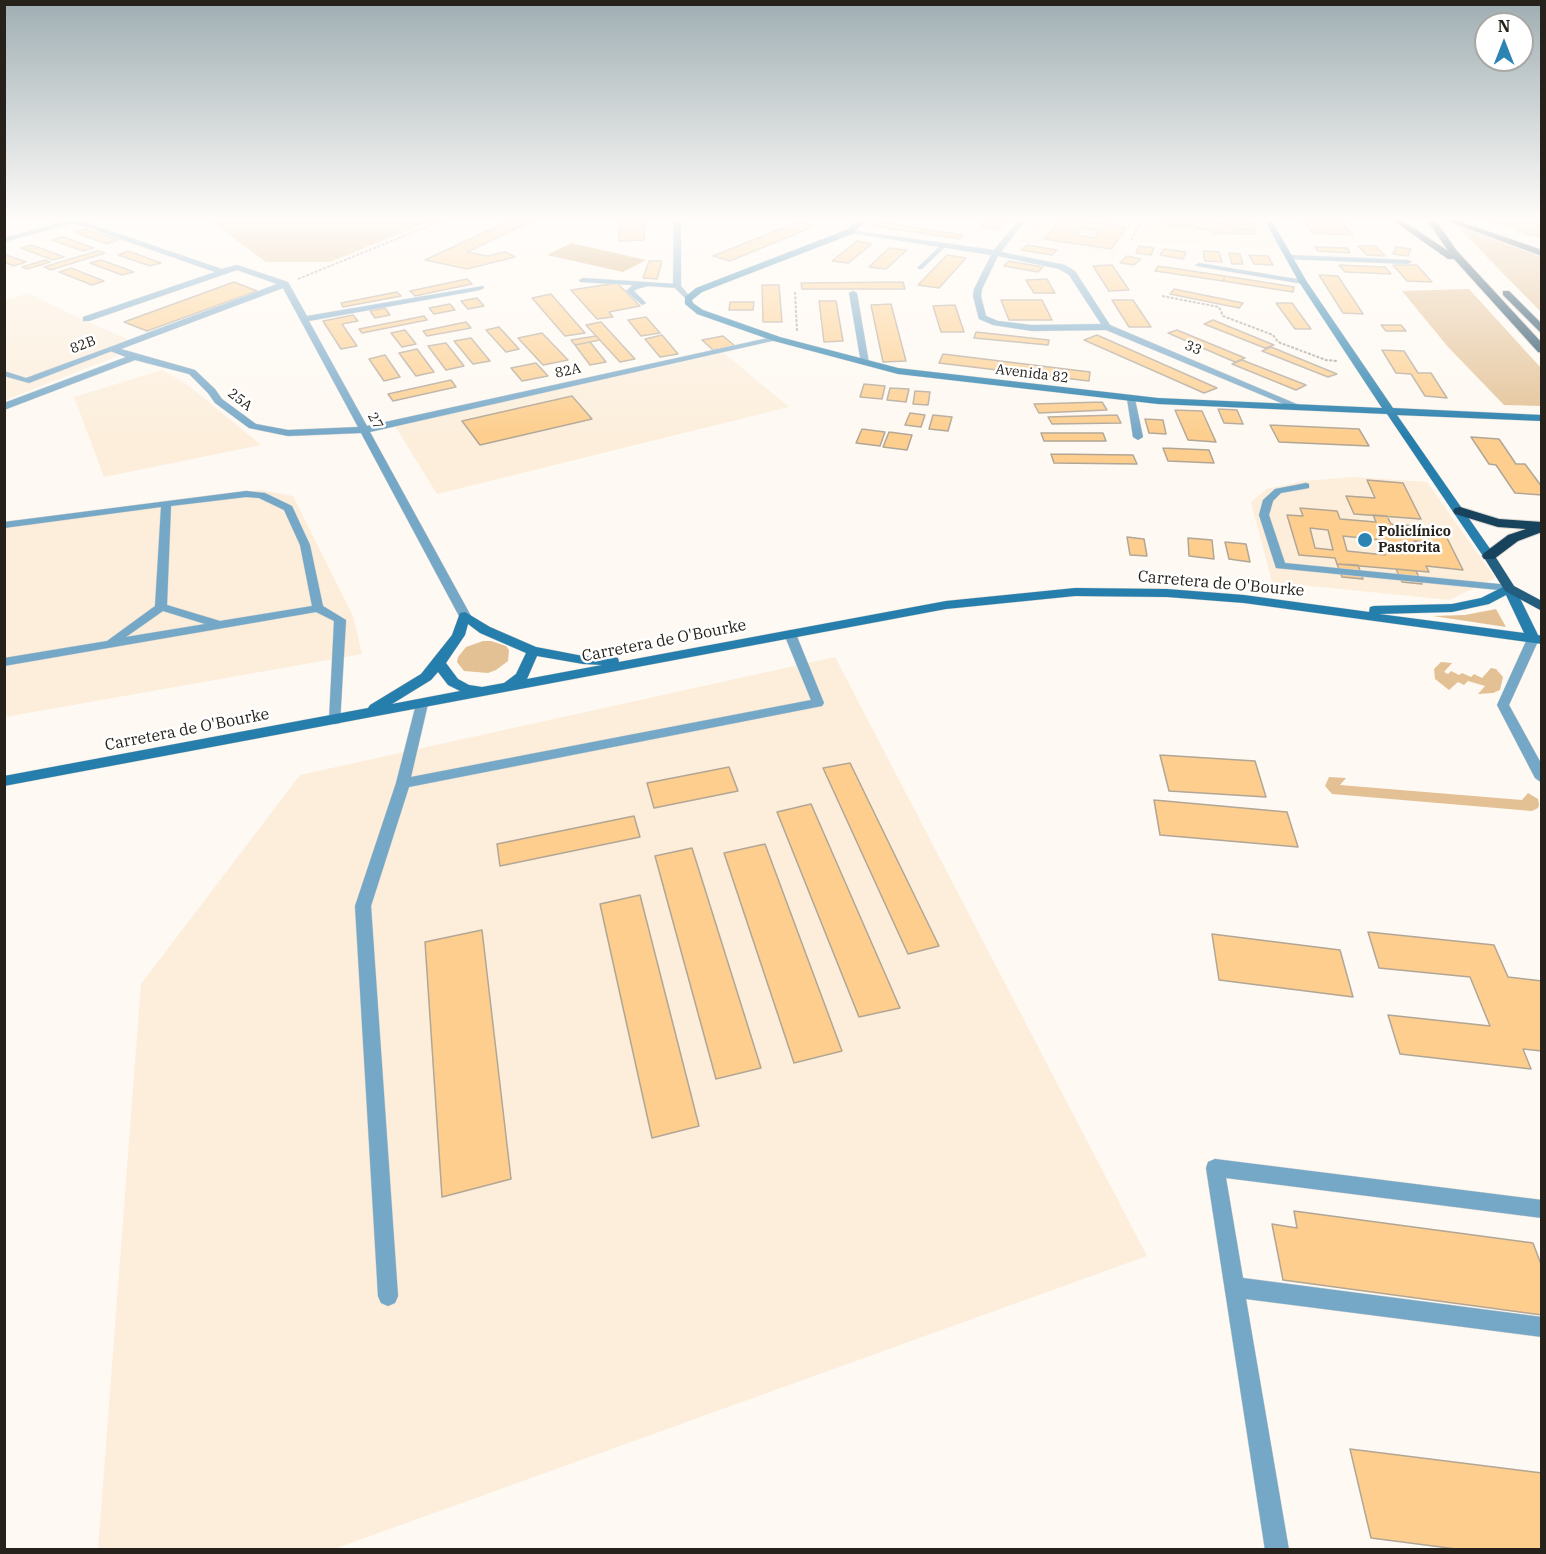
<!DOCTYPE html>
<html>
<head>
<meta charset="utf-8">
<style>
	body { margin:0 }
	#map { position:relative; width:1546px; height:1554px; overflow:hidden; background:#fef9f2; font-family:"IBM Plex Serif",serif }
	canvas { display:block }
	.frame { position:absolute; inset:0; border:6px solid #26221b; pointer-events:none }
	.north { position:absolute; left:1474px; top:12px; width:60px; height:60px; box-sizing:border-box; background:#fff; border:2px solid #a8a7a4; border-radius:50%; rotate:0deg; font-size:16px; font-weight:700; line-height:24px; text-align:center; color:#26221b }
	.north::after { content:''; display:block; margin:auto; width:21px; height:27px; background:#2c84b3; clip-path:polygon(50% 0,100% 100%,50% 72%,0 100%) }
</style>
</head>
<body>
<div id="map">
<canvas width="1546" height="1554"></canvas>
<div class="frame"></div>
<div class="north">N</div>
</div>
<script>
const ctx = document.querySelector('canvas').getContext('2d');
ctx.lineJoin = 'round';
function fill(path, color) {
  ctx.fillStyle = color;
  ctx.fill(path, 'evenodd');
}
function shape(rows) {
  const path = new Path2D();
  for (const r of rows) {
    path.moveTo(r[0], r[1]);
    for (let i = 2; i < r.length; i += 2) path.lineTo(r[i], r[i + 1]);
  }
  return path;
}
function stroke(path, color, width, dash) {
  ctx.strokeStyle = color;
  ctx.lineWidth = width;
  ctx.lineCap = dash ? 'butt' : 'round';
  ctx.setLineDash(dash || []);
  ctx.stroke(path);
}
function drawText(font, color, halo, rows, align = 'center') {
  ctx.font = font + ' "IBM Plex Serif",serif';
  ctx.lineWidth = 5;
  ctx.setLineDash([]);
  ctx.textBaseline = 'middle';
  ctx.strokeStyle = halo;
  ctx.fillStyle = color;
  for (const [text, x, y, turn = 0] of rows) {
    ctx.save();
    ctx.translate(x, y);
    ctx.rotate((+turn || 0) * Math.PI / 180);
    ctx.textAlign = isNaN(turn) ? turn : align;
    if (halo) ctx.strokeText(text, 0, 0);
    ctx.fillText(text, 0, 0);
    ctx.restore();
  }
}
fill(shape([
	[1037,221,1134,221,1114,255,1021,242],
	[1149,221,1262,221,1281,250,1139,242],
	[28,293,88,322,128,339,107,348,118,356,5,400,5,300],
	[724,353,789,407,437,494,395,426],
	[162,370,184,382,261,445,104,477,74,397],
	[1355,477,1427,482,1495,578,1449,600,1272,582,1251,502,1267,489,1304,481],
	[260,490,293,496,353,616,362,654,5,717,4,523],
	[835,657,1147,1256,334,1549,98,1550,141,984,300,775]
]), '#fceedb');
fill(shape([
	[211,221,432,221,330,262,266,262],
	[1489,221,1541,221,1541,238,1529,236],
	[1458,227,1541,256,1541,312,1489,259],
	[1469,289,1541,368,1541,406,1504,405,1448,347,1402,291],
	[1496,609,1506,627,1433,616,1465,615],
	[483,641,491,641,506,646,509,650,508,661,496,670,488,673,464,671,457,662,458,657,466,647],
	[1441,662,1452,663,1444,672,1448,674,1451,671,1459,675,1462,673,1471,677,1474,674,1482,678,1491,668,1496,669,1503,677,1500,690,1493,693,1478,694,1485,686,1468,681,1464,685,1458,682,1449,690,1435,679,1434,669],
	[1329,777,1346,778,1340,785,1522,800,1528,793,1538,799,1539,805,1538,808,1532,811,1332,794,1325,786]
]), '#e3c195');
fill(shape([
	[571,243,646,260,623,272,547,255]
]), '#d1a464');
const building = shape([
	[509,221,532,221,467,252,488,256,505,252,515,257,467,269,425,260,509,221],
	[619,221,644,221,644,240,619,241,619,221],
	[987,221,1005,221,998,229,981,227,987,221],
	[1060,221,1081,221,1126,227,1111,249,1044,239,1060,221],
	[1080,228,1098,230,1095,238,1076,235,1080,228],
	[1167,221,1222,222,1224,225,1232,226,1235,230,1252,230,1254,234,1213,233,1211,229,1197,229,1195,226,1170,226,1167,221],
	[1229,221,1249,221,1256,230,1235,229,1229,221],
	[1303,221,1341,221,1353,235,1313,233,1303,221],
	[798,222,815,226,730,261,713,256,798,222],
	[879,222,964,235,960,239,874,226,879,222],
	[85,229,118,240,107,244,74,232,85,229],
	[63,237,94,248,83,251,52,240,63,237],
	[857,241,872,244,848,263,832,261,857,241],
	[32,245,64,257,53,260,21,248,32,245],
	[1027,245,1057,250,1052,255,1021,250,1027,245],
	[1139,246,1154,248,1151,255,1136,253,1139,246],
	[1358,246,1375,246,1385,256,1367,255,1358,246],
	[1315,247,1347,248,1350,253,1318,251,1315,247],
	[1396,247,1411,249,1408,256,1393,254,1396,247],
	[889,248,907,250,886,269,869,267,889,248],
	[1164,249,1186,252,1183,259,1160,255,1164,249],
	[97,251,105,253,51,270,44,267,97,251],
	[128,251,161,263,150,266,118,255,128,251],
	[1203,251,1219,252,1222,262,1205,261,1203,251],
	[1229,253,1240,254,1243,264,1232,264,1229,253],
	[4,254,26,262,14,266,4,262,4,254],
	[947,255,966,258,939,288,918,285,947,255],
	[1249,255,1268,256,1273,265,1254,264,1249,255],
	[1127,256,1141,259,1134,265,1120,263,1127,256],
	[45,260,50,262,27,269,22,267,45,260],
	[101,260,134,272,122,275,90,263,101,260],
	[649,261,662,261,657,279,643,278,649,261],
	[1009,261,1043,267,1038,272,1004,266,1009,261],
	[1112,265,1129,290,1109,291,1093,266,1112,265],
	[1339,265,1385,267,1391,274,1345,272,1339,265],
	[1393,265,1417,265,1432,282,1407,281,1393,265],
	[1158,266,1225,276,1223,281,1155,271,1158,266],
	[71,268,104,281,92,285,59,272,71,268],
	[1319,275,1338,276,1363,314,1343,313,1319,275],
	[1225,276,1294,287,1293,292,1223,281,1225,276],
	[467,279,472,284,415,296,410,291,467,279],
	[1047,279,1055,293,1034,293,1026,280,1047,279],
	[234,282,257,291,147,331,124,322,234,282],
	[903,282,905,289,802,289,801,283,903,282],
	[617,283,640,306,609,312,613,317,597,319,571,290,617,283],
	[762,285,779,285,782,322,763,322,762,285],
	[1174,289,1243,303,1239,308,1170,294,1174,289],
	[397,292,401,296,343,307,341,303,397,292],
	[551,294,585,333,565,336,532,298,551,294],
	[477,298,484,306,468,309,461,301,477,298],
	[1001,300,1042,300,1052,320,1009,320,1001,300],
	[1112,300,1133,300,1151,327,1129,327,1112,300],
	[819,301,836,301,843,341,824,342,819,301],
	[730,302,754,302,753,310,729,310,730,302],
	[1276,303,1292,303,1311,329,1295,329,1276,303],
	[450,304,455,310,434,314,429,308,450,304],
	[891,304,906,361,883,362,871,305,891,304],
	[955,305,964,332,941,332,933,306,955,305],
	[385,308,390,315,375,318,370,311,385,308],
	[353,315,358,321,342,324,357,346,341,349,323,321,353,315],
	[424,316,427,320,362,333,359,329,424,316],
	[646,317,660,333,641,336,628,320,646,317],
	[1213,320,1274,345,1265,348,1204,324,1213,320],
	[466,322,471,328,427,336,423,331,466,322],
	[601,322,635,359,620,362,586,325,601,322],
	[1381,325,1401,325,1406,331,1386,331,1381,325],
	[499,327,519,349,506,352,486,330,499,327],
	[405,330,416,344,402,347,391,333,405,330],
	[1177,330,1245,358,1235,362,1168,333,1177,330],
	[976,332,1049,340,1048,345,974,338,976,332],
	[542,333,568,360,543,365,518,338,542,333],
	[662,335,678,354,660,357,645,339,662,335],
	[1097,335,1217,388,1204,393,1084,340,1097,335],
	[596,336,600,340,575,345,571,340,596,336],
	[723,336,735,346,713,350,702,340,723,336],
	[471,338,490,361,473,364,454,341,471,338],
	[590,342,606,362,590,365,575,345,590,342],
	[446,343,464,366,446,370,428,346,446,343],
	[1271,347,1337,374,1328,377,1262,351,1271,347],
	[417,349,434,372,416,376,399,353,417,349],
	[1382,350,1404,351,1418,373,1431,373,1447,398,1425,396,1411,374,1396,373,1382,350],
	[943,354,1090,372,1089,381,939,363,943,354],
	[385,355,400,377,384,381,369,359,385,355],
	[1242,360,1306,385,1296,390,1232,364,1242,360],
	[536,363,548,376,522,381,511,368,536,363],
	[451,380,456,387,393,401,388,394,451,380],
	[864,384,885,386,882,399,860,397,864,384],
	[890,388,909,389,906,402,887,400,890,388],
	[915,391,930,392,928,405,913,404,915,391],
	[572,396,592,419,480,445,462,421,572,396],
	[1102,402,1107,410,1039,413,1034,404,1102,402],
	[1218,409,1237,410,1243,424,1224,423,1218,409],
	[1175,410,1202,411,1216,442,1188,440,1175,410],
	[910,413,925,415,921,427,905,425,910,413],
	[933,415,952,417,948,431,929,429,933,415],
	[1117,415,1121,423,1052,424,1048,417,1117,415],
	[1145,419,1163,420,1166,434,1149,433,1145,419],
	[1270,425,1359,429,1369,446,1279,442,1270,425],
	[862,429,885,432,880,446,856,443,862,429],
	[889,432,912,435,907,450,883,447,889,432],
	[1041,433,1103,433,1106,441,1044,441,1041,433],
	[1471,437,1499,439,1516,464,1525,464,1542,487,1542,495,1515,493,1496,465,1489,464,1471,437],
	[1163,448,1209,450,1214,463,1168,461,1163,448],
	[1051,454,1133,455,1137,464,1054,463,1051,454],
	[1367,480,1403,483,1421,519,1354,514,1346,496,1375,498,1367,480],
	[1300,508,1337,511,1340,519,1376,522,1373,515,1387,516,1391,524,1442,528,1463,570,1426,566,1429,572,1337,564,1335,558,1299,555,1287,515,1303,516,1300,508],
	[1310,528,1328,530,1333,550,1315,548,1310,528],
	[1343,536,1380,540,1385,555,1347,551,1343,536],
	[1414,541,1434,543,1436,548,1416,546,1414,541],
	[1127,537,1144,539,1147,556,1130,555,1127,537],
	[1188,538,1212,540,1214,559,1189,556,1188,538],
	[1225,542,1246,544,1250,562,1229,559,1225,542],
	[1337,564,1358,565,1363,579,1342,577,1337,564],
	[1396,569,1416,571,1422,584,1402,582,1396,569],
	[1160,755,1255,761,1266,797,1169,791,1160,755],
	[850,763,939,946,908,954,823,768,850,763],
	[729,767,738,791,654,808,647,783,729,767],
	[1154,800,1287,812,1298,847,1160,835,1154,800],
	[811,804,900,1008,859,1017,777,812,811,804],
	[634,816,640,837,500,866,497,844,634,816],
	[765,844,842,1051,794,1063,724,853,765,844],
	[692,848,761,1068,716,1079,655,856,692,848],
	[640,895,699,1126,652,1138,600,904,640,895],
	[482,930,511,1179,442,1197,425,942,482,930],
	[1368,932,1494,945,1508,977,1542,981,1542,1051,1523,1049,1531,1069,1400,1054,1388,1015,1490,1026,1470,977,1379,968,1368,932],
	[1212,934,1340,950,1353,997,1219,980,1212,934],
	[1294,1211,1533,1243,1542,1267,1542,1315,1283,1280,1272,1224,1297,1228,1294,1211],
	[1350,1449,1542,1473,1542,1550,1464,1550,1371,1538,1350,1449]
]);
fill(building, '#fdce8d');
stroke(building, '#b2a696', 1.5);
const lane = shape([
	[941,245,946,246,922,269,918,269,918,267,941,245],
	[1199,263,1303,280,1307,282,1303,284,1197,266,1195,265,1199,263],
	[583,278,677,284,681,286,677,288,648,286,637,289,634,291,646,303,642,305,626,291,633,285,580,282,579,280,583,278],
	[853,291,857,293,869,363,865,365,861,363,849,293,853,291],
	[110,347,117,349,29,383,4,376,4,371,26,378,110,347],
	[1131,396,1135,399,1143,437,1138,440,1133,437,1127,399,1131,396],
	[1306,483,1309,484,1309,488,1281,493,1273,501,1269,515,1285,563,1509,585,1515,588,1509,591,1276,568,1259,515,1263,500,1275,489,1306,483],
	[246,491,265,493,292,506,310,545,323,606,346,620,340,723,335,724,329,720,334,621,316,612,4,666,4,658,107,641,155,606,161,507,4,528,4,522,246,491],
	[246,497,259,498,284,510,300,545,312,606,220,621,167,605,171,506,246,497],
	[163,611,205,624,126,637,163,611],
	[790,630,796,634,824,703,822,706,409,787,371,906,398,1296,395,1303,388,1306,381,1303,378,1296,355,906,396,783,416,704,422,700,428,704,411,777,811,700,784,634,790,630],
	[1533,635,1539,639,1509,705,1542,765,1542,783,1535,778,1497,705,1527,639,1533,635],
	[1215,1159,1542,1200,1542,1218,1226,1178,1243,1278,1542,1317,1542,1337,1246,1299,1289,1550,1265,1550,1206,1168,1208,1162,1215,1159]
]);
const street = shape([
	[66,221,81,221,222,269,237,265,288,282,307,316,483,286,484,288,480,290,309,321,367,426,777,336,781,339,370,432,471,616,465,620,459,616,361,433,288,436,249,428,215,403,208,393,189,374,135,360,4,410,4,403,126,357,110,351,110,347,277,284,237,270,89,321,83,321,83,317,215,272,74,223,4,242,4,238,66,221],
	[283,288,358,427,288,430,256,424,222,399,215,389,195,370,121,349,283,288],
	[674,221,681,221,681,286,692,299,688,301,673,286,674,221],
	[1018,221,1025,221,1001,252,1065,265,1075,271,1110,325,1306,408,1298,410,1106,330,1032,331,993,325,979,319,973,296,974,289,991,255,845,232,849,230,994,250,1018,221],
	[998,256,1059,269,1069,275,1101,324,1032,325,998,321,986,316,981,296,982,289,998,256],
	[1290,255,1408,260,1412,262,1408,264,1287,259,1287,255,1290,255]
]);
const secondary = shape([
	[858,221,866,221,852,234,702,292,692,300,693,303,703,310,780,337,898,368,1158,398,1382,408,1299,282,1265,221,1272,221,1307,282,1393,408,1542,415,1542,421,1397,415,1495,556,1493,559,1485,559,1387,414,1158,404,898,374,774,341,697,314,685,304,685,297,696,288,846,230,858,221],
	[1509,584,1515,588,1538,635,1542,636,1542,644,1244,603,1167,597,1075,596,946,609,4,786,4,776,368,708,370,705,421,674,452,635,460,613,465,612,490,627,536,647,583,656,613,657,618,658,619,662,946,601,1075,588,1167,589,1244,595,1369,612,1370,607,1374,606,1452,604,1481,598,1509,584],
	[1506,595,1524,633,1379,614,1452,612,1489,604,1506,595],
	[468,624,480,633,526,653,516,674,504,683,482,687,469,685,458,679,446,663,465,635,468,624],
	[537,656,583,664,602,665,527,679,537,656],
	[438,672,448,685,460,691,392,704,431,680,438,672]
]);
const primary = shape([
	[1489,552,1493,553,1514,586,1542,601,1542,611,1505,591,1483,556,1489,552]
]);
const highway = shape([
	[1394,221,1403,221,1448,251,1428,221,1436,221,1457,251,1542,343,1542,353,1538,352,1454,259,1448,259,1394,221],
	[1447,221,1458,221,1542,250,1542,256,1447,221],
	[1503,291,1509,291,1542,324,1542,334,1503,295,1503,291],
	[1460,507,1499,519,1542,522,1542,532,1518,541,1494,559,1484,559,1482,556,1484,553,1508,535,1526,529,1498,527,1455,514,1453,511,1455,508,1460,507]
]);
stroke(lane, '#dbd7d0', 1);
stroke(street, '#dbd7d0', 1);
stroke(secondary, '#dbd7d0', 1);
stroke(primary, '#dbd7d0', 1);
stroke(highway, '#dbd7d0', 2);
stroke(shape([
	[1131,240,1142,221],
	[298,279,441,221],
	[795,292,797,331],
	[1162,296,1219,307,1223,316,1273,335,1278,342,1326,360,1337,361]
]), '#a39f98', 2, [3, 1.5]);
fill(lane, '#75a7c7');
fill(street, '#75a7c7');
fill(secondary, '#267eac');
fill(primary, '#235e7f');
fill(highway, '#18435c');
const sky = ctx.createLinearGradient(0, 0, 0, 438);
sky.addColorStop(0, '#9faeb3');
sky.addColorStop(0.5, '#fffcf9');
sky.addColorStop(1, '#fffcf900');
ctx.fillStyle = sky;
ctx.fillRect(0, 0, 1546, 438);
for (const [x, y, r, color] of [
	[1365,540,8,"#2c84b3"]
]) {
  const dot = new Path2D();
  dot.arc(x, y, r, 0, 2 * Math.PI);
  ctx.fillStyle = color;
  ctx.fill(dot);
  stroke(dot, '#fff', 2);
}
drawText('14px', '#26221b', '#fff', [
	["82B",83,345,-21],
	["33",1193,348,23],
	["82A",568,371,-12],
	["Avenida 82",1032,374,7],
	["25A",240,400,38],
	["27",375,421,62]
]);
drawText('bold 14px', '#26221b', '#fff', [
	["Policlínico",1378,532],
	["Pastorita",1378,548]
], 'left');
drawText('16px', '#26221b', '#fff', [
	["Carretera de O'Bourke",1221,584,5],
	["Carretera de O'Bourke",664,641,-11],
	["Carretera de O'Bourke",187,730,-11]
]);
</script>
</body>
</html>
